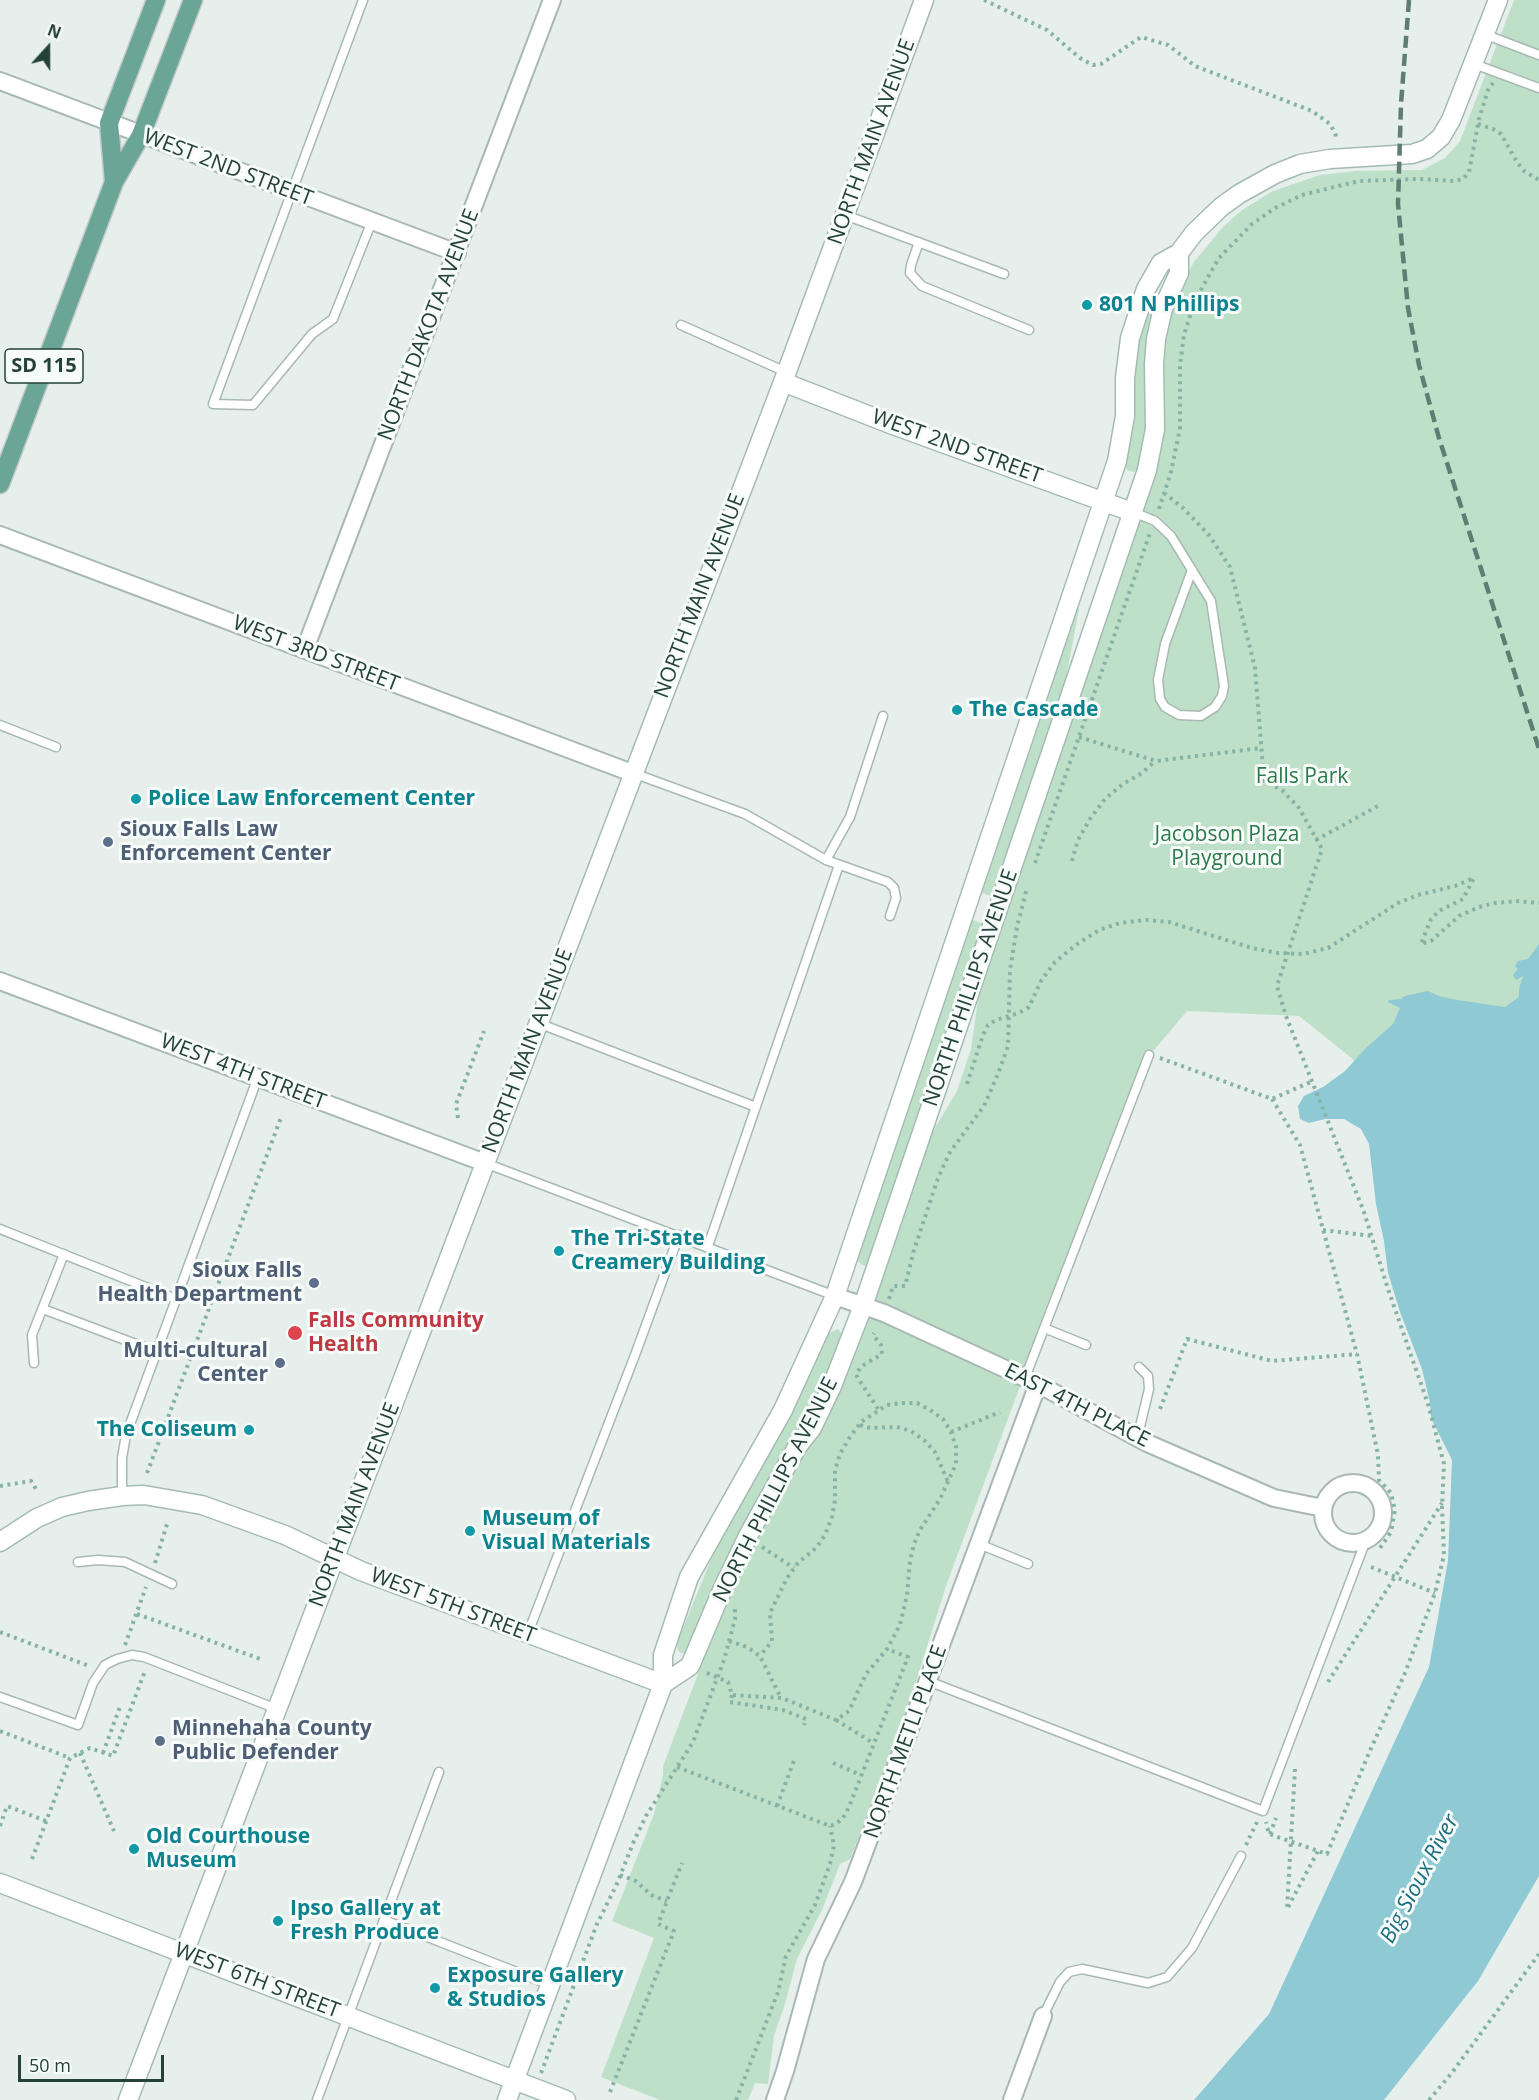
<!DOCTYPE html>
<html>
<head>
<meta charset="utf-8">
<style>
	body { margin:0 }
	#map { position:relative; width:1539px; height:2100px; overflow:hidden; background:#e6efeb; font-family:"Open Sans",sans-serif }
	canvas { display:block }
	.north { position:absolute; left:18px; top:18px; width:60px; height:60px; -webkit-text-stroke:4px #f7fbf9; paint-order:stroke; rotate:21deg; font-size:16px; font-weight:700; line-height:24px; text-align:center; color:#24423a }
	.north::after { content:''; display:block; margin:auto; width:21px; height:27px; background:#24423a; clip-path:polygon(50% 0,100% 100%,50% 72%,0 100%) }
	.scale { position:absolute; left:18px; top:2055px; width:146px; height:27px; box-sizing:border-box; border:3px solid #24423a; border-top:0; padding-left:8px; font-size:18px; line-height:21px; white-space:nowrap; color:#24423a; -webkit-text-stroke:4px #f7fbf9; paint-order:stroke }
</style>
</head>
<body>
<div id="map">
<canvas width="1539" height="2100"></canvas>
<div class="north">N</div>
<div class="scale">50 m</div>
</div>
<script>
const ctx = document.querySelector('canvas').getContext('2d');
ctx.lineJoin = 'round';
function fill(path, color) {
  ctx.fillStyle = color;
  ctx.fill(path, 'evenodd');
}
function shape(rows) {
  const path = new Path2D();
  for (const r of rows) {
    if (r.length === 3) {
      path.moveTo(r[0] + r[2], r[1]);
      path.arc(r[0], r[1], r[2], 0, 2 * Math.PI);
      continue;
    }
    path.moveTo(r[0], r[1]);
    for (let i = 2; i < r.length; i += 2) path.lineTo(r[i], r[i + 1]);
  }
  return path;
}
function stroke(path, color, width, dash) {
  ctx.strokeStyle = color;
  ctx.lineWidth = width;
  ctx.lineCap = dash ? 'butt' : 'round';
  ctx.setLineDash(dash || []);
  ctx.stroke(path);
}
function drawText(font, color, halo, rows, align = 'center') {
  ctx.font = font + ' "Open Sans",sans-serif';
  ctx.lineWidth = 6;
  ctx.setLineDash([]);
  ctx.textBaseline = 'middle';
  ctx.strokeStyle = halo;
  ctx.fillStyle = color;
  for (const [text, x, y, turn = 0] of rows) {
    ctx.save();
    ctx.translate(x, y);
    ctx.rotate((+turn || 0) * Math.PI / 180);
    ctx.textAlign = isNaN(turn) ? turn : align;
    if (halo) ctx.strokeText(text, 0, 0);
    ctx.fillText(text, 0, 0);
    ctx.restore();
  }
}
fill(shape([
	[1514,0,1539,0,1539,1363,1379,1080,1299,1016,1187,1011,1144,1062,1067,1260,947,1583,910,1701,882,1779,850,1859,840,1864,822,1910,797,1959,785,2004,774,2036,768,2084,755,2083,748,2100,660,2100,601,2077,654,1938,612,1921,654,1814,663,1775,663,1766,728,1595,766,1519,836,1397,860,1339,929,1138,957,1091,971,1049,979,992,1159,458,1165,408,1163,356,1171,311,1184,280,1194,262,1223,227,1242,210,1273,191,1320,175,1355,171,1422,170,1445,158,1460,141],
	[1147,310,1152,312,1146,343,1145,361,1147,421,1139,466,1134,472,1127,470,1124,464,1132,429,1134,365],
	[1076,608,1079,609,1064,689,993,897,980,892],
	[970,919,984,924,869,1263,866,1266,862,1265,857,1260,857,1255],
	[838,1329,843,1335,830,1367,806,1415,730,1552,687,1653,681,1653,678,1651,677,1643,710,1562,729,1523,790,1416,829,1333]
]), '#bfe0c8');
fill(shape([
	[1539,944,1539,1876,1478,1981,1384,2100,1194,2100,1269,2014,1429,1667,1448,1561,1452,1460,1431,1418,1430,1403,1422,1369,1400,1312,1388,1273,1384,1241,1376,1204,1369,1144,1361,1129,1344,1119,1325,1119,1309,1123,1300,1119,1298,1106,1304,1096,1323,1087,1345,1071,1365,1049,1393,1024,1400,1008,1388,1002,1389,1000,1401,999,1405,996,1428,991,1439,996,1457,1000,1505,1007,1519,997,1519,989,1523,976,1516,980,1513,975,1518,969,1515,966,1518,961,1528,959]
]), '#8ec9d4');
const lane = shape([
	[363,0,213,404,253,405,312,334,333,319,372,221],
	[1484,34,1539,55],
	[1474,64,1539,88],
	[845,215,1004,274],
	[919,242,911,265,910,273,922,286,1029,330],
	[681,325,786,372],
	[1133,512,1155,521,1171,536,1211,601,1224,686,1222,696,1215,707,1201,716,1179,715,1165,707,1160,699,1158,680,1165,644,1192,570],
	[0,725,56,747],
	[633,773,745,814,826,860,888,882,894,888,896,898,890,916],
	[826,860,850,817,883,716],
	[538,1023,756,1107],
	[485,1163,835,1296],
	[0,1229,176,1299],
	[708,1246,839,865],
	[43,1309,157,1352],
	[1044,1328,1086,1345],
	[34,1363,32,1335,64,1254],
	[1025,1378,1149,1055],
	[1137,1439,1149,1389,1148,1376,1139,1367],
	[122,1496,122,1458,126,1435,258,1077],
	[979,1544,1028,1564],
	[78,1562,98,1560,125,1562,172,1584],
	[528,1633,635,1355,679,1235],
	[928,1681,1263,1811,1366,1540],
	[0,1697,78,1725,93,1683,105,1665,117,1659,132,1655,144,1657,277,1709],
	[384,1920,550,1985],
	[1043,2016,1060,1982,1069,1972,1082,1969,1148,1983,1167,1977,1192,1948,1241,1856],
	[317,2100,439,1772]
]);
const street = shape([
	[0,81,457,253],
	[0,535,632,773],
	[305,649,552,0],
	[0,981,485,1163],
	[835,1296,884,1313,1038,1384,1147,1443,1274,1498,1323,1508],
	[1353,1513,30],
	[775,2100,785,2071,816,1959,853,1882,1038,1384],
	[1012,2100,1043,2016]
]);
const secondary = shape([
	[783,382,893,425,1132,512],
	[0,1542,37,1518,62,1507,88,1501,122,1496,144,1495,202,1505,285,1535,361,1571,663,1684],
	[663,1684,690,1666,723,1588,749,1534,797,1447,812,1428,832,1386,863,1306,1147,470,1155,429,1154,364,1156,339,1163,308,1179,273,1179,253],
	[0,1883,566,2100],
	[128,2100,783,382,924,0],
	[507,2100,663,1684,663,1655,689,1577,783,1410,835,1296,1117,461,1125,416,1125,378,1130,338,1146,289,1161,263,1179,253,1194,233,1221,207,1239,194,1275,174,1300,164,1330,159,1412,154,1427,149,1441,137,1451,120,1498,0]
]);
const primary = shape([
	[114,182,109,123,156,0],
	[0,484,114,182,141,135,193,0]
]);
stroke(lane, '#a8b8b2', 11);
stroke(street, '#a8b8b2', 20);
stroke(secondary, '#a4bbb3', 21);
stroke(primary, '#c2cac8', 21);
stroke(shape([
	[984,0,1047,30,1080,58,1093,65,1101,64,1141,37,1168,45,1195,66,1312,111,1330,124,1335,133,1337,140],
	[1478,124,1493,129,1501,134,1517,162,1524,171,1539,180],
	[1164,493,1182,507,1209,535,1230,567,1255,668,1264,781,1282,790,1299,808,1322,849,1277,986,1286,1016,1364,1212,1388,1289,1428,1404,1444,1464,1442,1507,1444,1555,1435,1593,1405,1673,1369,1753,1327,1854,1269,1834,1266,1822],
	[1159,509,1171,472,1180,428,1180,365,1184,335,1195,300,1219,258,1252,224,1275,208,1302,195,1359,181,1419,179,1454,181,1463,179,1469,172,1479,119,1488,90,1493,83],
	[1079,737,1156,761,1261,748],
	[1316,840,1378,806],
	[1072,861,1078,840,1090,819,1105,799,1123,784,1142,773,1155,761],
	[1035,863,1150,533],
	[1160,1058,1272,1099,1313,1081],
	[967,1084,983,1035,988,1025,996,1020,1019,1013,1029,1007,1041,981,1055,962,1076,945,1099,930,1120,923,1146,920,1169,922,1252,948,1278,953,1303,954,1328,948,1398,903,1418,895,1455,886,1474,878,1463,899,1439,911,1431,919,1421,944,1431,941,1459,916,1479,907,1495,903,1516,901,1539,903],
	[1272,1099,1300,1145,1357,1354,1378,1455,1379,1480,1391,1493,1395,1510,1391,1532,1378,1551],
	[458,1118,456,1104,484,1031],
	[1323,1230,1372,1236],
	[889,1299,893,1286,905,1286,914,1250,938,1178,950,1152,984,1106,998,1074,1008,1046,1010,970,1017,927,1027,888],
	[858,1371,862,1366,882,1354,881,1345,873,1335,874,1333],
	[856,1375,878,1409],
	[1160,1409,1187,1339,1272,1361,1357,1354],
	[860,1425,870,1428,897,1427,911,1431,924,1440,935,1452,948,1482],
	[951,1432,1000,1412],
	[147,1473,282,1115],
	[0,1486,31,1481,36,1489],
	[762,1547,794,1568],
	[155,1563,168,1521],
	[1371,1567,1435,1593],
	[137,1614,263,1660],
	[0,1632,89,1666],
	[729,1641,747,1647,760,1656,781,1698],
	[125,1645,146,1587],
	[707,1673,728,1682,732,1695,782,1698,836,1720,849,1711,866,1674,887,1649,900,1625,907,1595,910,1561,914,1544,920,1530,940,1499,956,1464,956,1447,951,1432,943,1419,930,1410,917,1403,902,1403,887,1405,861,1422,848,1440,840,1454,835,1470,835,1500,832,1517,825,1535,816,1548,798,1563,787,1578,770,1613,772,1641,760,1656],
	[1328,1682,1442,1503],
	[732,1695,730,1702,783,1710,806,1719,804,1725],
	[836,1720,873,1743],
	[0,1731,70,1758],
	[80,1753,114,1831],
	[103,1753,121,1704],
	[833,1763,861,1775],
	[677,1767,830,1826,836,1824,843,1818,849,1807,908,1657,887,1649],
	[1295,1769,1287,1909,1318,1851],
	[777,1806,795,1758],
	[0,1826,7,1806,46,1821],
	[1270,1834,1276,1818],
	[1246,1845,1257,1822],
	[32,1859,70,1758,90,1748,113,1756,145,1671],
	[620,1875,636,1881,651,1895,667,1901],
	[541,2073,597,1924,616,1886,634,1841,646,1816,693,1742,724,1660,735,1619,735,1609],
	[610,2092,674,1931,658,1924,682,1863],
	[736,2100,778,1992,786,1956,815,1905,830,1864,834,1845,830,1826],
	[1429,2100,1451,2074,1539,1954]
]), '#86b3a5', 4, [3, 4.5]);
stroke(lane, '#fff', 8);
stroke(street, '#fff', 16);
stroke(secondary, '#fff', 18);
stroke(primary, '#6aa596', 18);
stroke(shape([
	[1409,0,1401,104,1398,204,1408,308,1419,365,1439,438,1539,749]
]), '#5f7d75', 4.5, [12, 6]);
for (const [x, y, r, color] of [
	[1087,305,6,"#0f9aa8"],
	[957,710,6,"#0f9aa8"],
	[136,799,6,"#0f9aa8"],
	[108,842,6,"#5c6f8a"],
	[559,1251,6,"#0f9aa8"],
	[314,1283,6,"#5c6f8a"],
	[295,1333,8,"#e0444e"],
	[280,1363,6,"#5c6f8a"],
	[249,1430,6,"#0f9aa8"],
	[470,1531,6,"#0f9aa8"],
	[160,1741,6,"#5c6f8a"],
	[134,1849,6,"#0f9aa8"],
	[278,1921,6,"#0f9aa8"],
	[435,1988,6,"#0f9aa8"]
]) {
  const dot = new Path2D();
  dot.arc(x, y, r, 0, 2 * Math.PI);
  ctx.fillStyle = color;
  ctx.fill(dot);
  stroke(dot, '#f7fbf9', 2);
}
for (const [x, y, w] of [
	[44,366,78]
]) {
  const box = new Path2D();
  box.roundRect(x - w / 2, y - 17, w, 34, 4.5);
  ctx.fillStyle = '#f7fbf9';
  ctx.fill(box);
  stroke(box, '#24423a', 1.5);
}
drawText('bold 20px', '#24423a', null, [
	["SD 115",44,366]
]);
drawText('21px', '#24423a', '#f7fbf9', [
	["NORTH MAIN AVENUE",872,142,-70],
	["WEST 2ND STREET",228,168,21],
	["NORTH DAKOTA AVENUE",429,325,-69],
	["WEST 2ND STREET",957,447,20],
	["NORTH MAIN AVENUE",700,596,-69],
	["WEST 3RD STREET",316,654,21],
	["NORTH PHILLIPS AVENUE",971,988,-71],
	["NORTH MAIN AVENUE",528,1051,-69],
	["WEST 4TH STREET",243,1072,21],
	["EAST 4TH PLACE",1077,1406,27],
	["NORTH PHILLIPS AVENUE",776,1490,-63],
	["NORTH MAIN AVENUE",355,1505,-69],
	["WEST 5TH STREET",453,1606,21],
	["NORTH METLI PLACE",906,1742,-70],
	["WEST 6TH STREET",257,1981,21]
]);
drawText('bold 21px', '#0d838f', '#f7fbf9', [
	["801 N Phillips",1099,305],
	["The Cascade",969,710],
	["Police Law Enforcement Center",148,799],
	["The Tri-State",571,1239],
	["Creamery Building",571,1263],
	["The Coliseum",237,1430,"right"],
	["Museum of",482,1519],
	["Visual Materials",482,1543],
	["Old Courthouse",146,1837],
	["Museum",146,1861],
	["Ipso Gallery at",290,1909],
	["Fresh Produce",290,1933],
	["Exposure Gallery",447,1976],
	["& Studios",447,2000]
], 'left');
drawText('21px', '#2d7a4b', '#f7fbf9', [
	["Falls Park",1302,777],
	["Jacobson Plaza",1227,835],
	["Playground",1227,859]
]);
drawText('bold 21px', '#4e5e75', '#f7fbf9', [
	["Sioux Falls Law",120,830],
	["Enforcement Center",120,854],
	["Sioux Falls",302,1271,"right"],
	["Health Department",302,1295,"right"],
	["Multi-cultural",268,1351,"right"],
	["Center",268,1375,"right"],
	["Minnehaha County",172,1729],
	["Public Defender",172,1753]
], 'left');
drawText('bold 21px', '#be3a42', '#f7fbf9', [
	["Falls Community",308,1321],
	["Health",308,1345]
], 'left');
drawText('italic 22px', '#1c6f80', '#f7fbf9', [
	["Big Sioux River",1420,1879,-62]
]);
</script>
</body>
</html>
